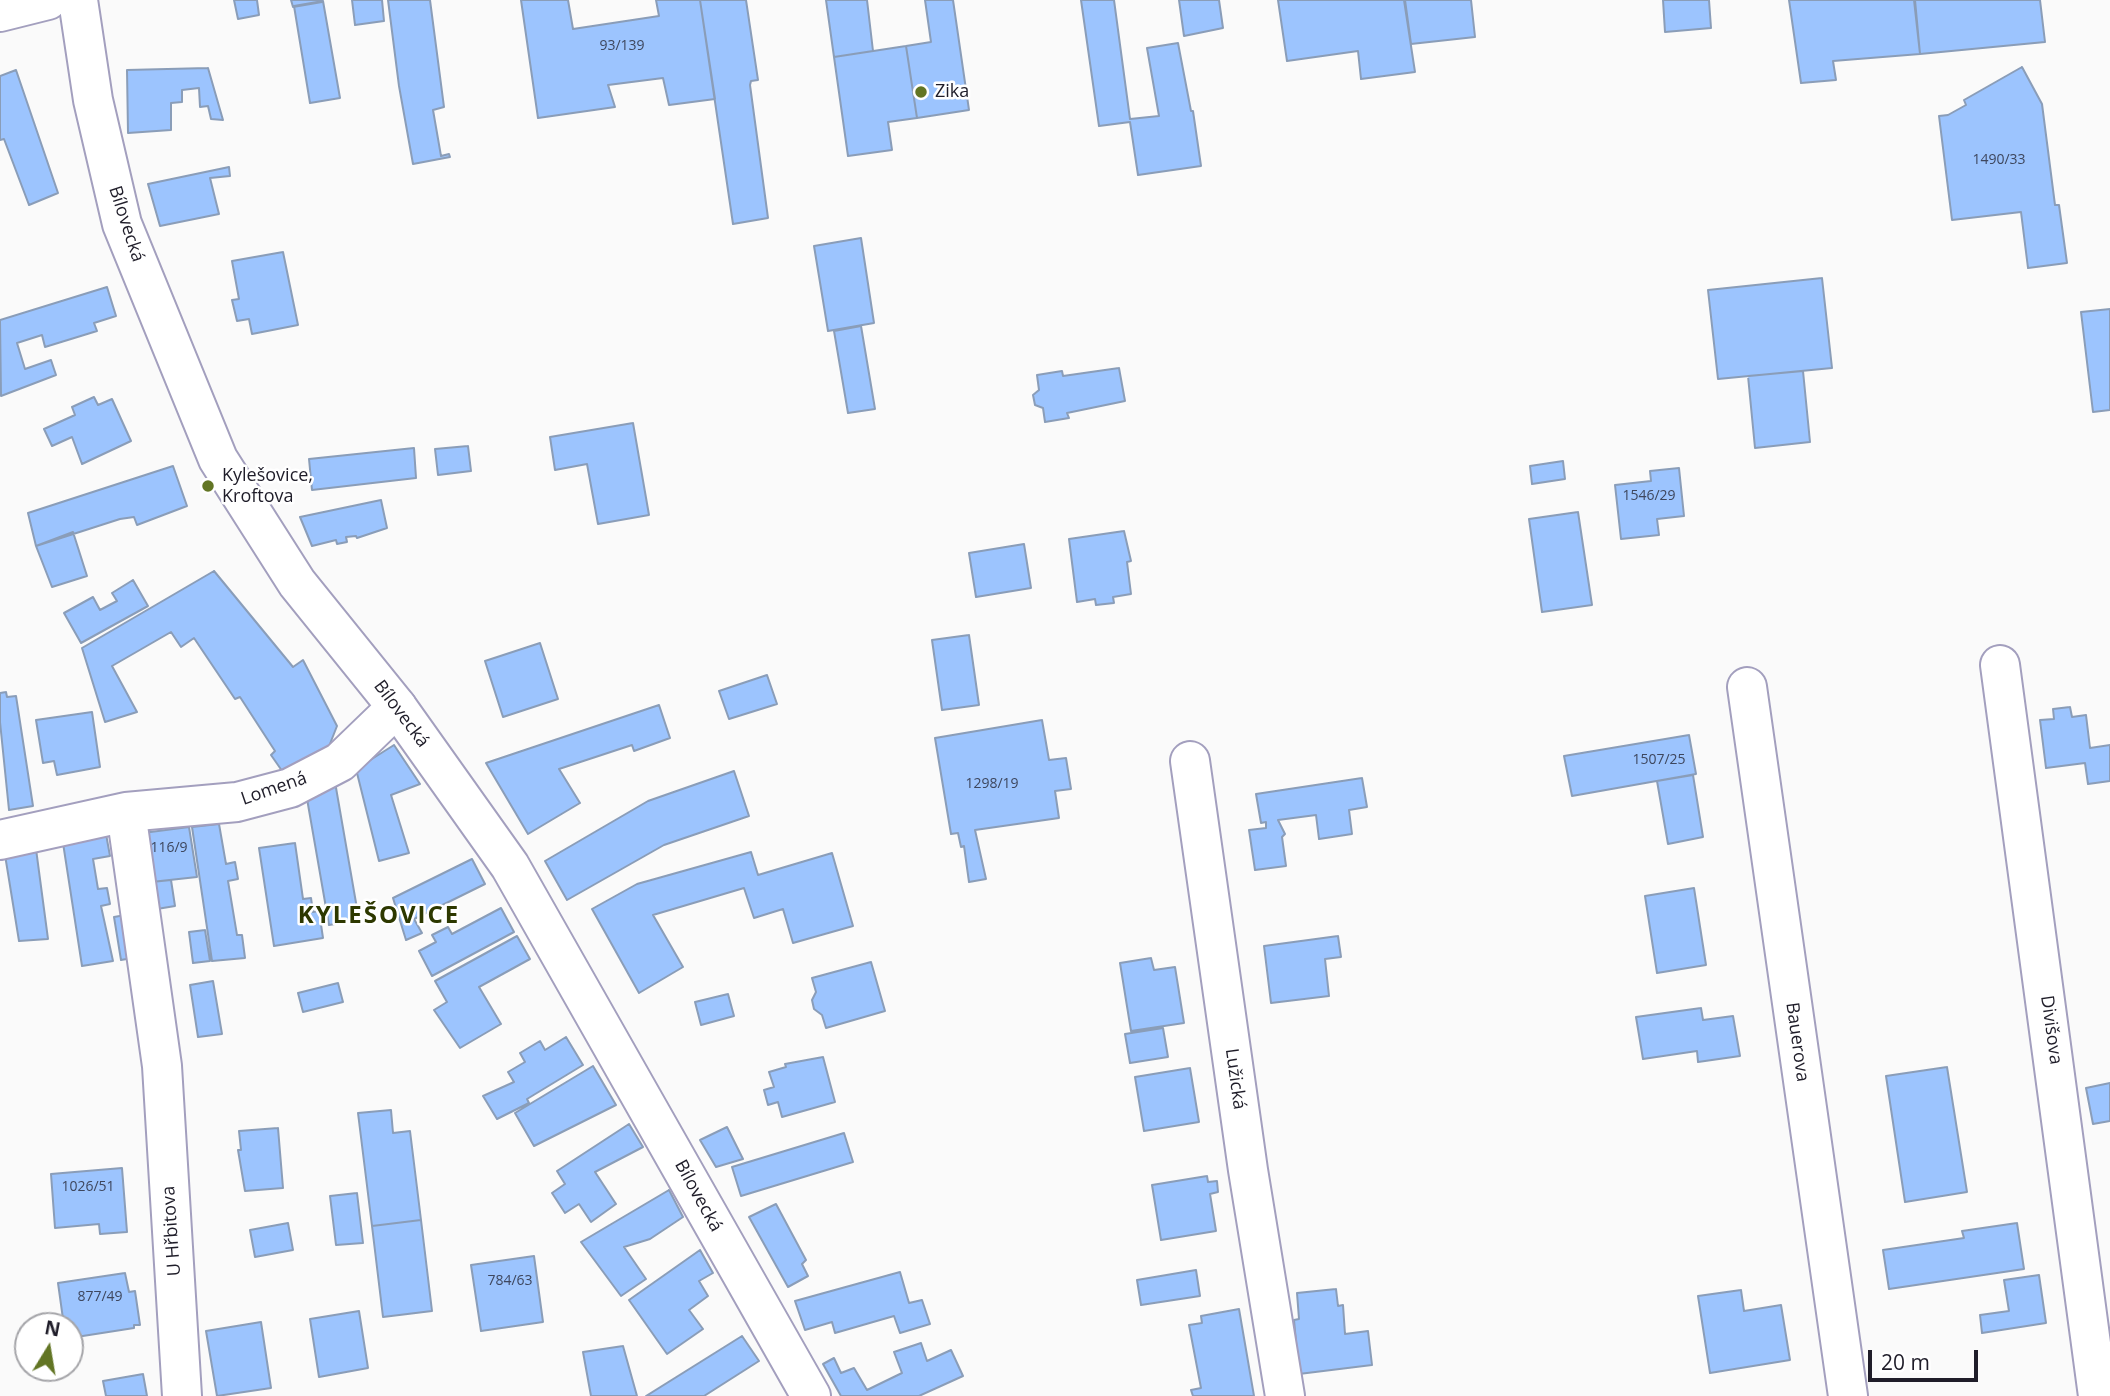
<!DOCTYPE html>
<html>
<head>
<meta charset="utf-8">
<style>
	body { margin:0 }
	#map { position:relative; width:2110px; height:1396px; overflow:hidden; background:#fafafa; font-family:"Open Sans",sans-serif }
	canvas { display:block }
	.north { position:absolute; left:14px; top:1312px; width:70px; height:70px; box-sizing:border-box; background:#fff; border:2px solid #a5a5a9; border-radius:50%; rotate:11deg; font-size:19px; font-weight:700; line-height:28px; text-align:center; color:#1f1d29 }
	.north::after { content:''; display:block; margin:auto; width:24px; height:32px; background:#627524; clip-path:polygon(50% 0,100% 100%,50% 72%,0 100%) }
	.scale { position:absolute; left:1868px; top:1350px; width:110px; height:32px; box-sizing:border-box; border:4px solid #1f1d29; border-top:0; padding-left:9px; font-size:21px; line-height:24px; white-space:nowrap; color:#1f1d29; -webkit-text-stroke:5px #fff; paint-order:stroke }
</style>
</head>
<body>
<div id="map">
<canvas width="2110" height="1396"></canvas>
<div class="north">N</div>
<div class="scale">20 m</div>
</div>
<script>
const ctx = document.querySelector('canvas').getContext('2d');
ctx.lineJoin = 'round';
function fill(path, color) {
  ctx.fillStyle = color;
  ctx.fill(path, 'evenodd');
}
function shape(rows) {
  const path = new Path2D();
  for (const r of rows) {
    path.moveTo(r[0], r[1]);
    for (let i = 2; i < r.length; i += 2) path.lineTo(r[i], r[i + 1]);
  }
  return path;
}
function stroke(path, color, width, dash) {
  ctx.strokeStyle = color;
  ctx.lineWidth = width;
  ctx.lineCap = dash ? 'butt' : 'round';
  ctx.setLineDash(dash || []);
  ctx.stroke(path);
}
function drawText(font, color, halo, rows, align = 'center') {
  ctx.font = font + ' "Open Sans",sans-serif';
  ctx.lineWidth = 5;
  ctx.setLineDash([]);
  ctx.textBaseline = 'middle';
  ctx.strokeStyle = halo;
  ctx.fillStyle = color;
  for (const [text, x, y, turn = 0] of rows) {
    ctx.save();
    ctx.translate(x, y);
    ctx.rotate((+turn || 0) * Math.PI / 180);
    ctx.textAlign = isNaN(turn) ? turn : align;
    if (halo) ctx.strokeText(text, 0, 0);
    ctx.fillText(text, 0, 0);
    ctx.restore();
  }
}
const building = shape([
	[234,0,257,0,259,15,238,19,234,0],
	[291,0,322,0,322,2,293,7,291,0],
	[352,0,382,0,384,21,355,25,352,0],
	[388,0,430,0,444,107,433,110,441,156,449,154,450,157,413,164,399,86,388,0],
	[521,0,568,0,573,29,659,16,656,0,700,0,715,99,669,105,663,78,608,85,615,107,538,118,521,0],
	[700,0,746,0,758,80,751,81,750,85,768,218,733,224,700,0],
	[826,0,867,0,873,51,834,57,826,0],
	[925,0,953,0,969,110,917,118,906,46,931,42,925,0],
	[1081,0,1114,0,1130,119,1159,116,1147,48,1178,43,1191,111,1193,111,1201,166,1138,175,1130,122,1099,126,1081,0],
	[1179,0,1219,0,1223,28,1184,36,1179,0],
	[1278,0,1404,0,1415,72,1361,79,1358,51,1287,61,1278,0],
	[1405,0,1471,0,1475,37,1411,44,1405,0],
	[1663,0,1709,0,1711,28,1665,32,1663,0],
	[1789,0,1914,0,1920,54,1833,61,1836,80,1801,83,1789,0],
	[1915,0,2040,0,2045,42,1920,54,1915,0],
	[323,1,340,98,310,103,294,6,323,1],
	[906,46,917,118,888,122,892,150,848,156,834,57,906,46],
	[2022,67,2042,104,2055,205,2059,205,2067,263,2028,268,2021,212,1952,220,1939,116,1948,115,1966,105,1964,100,2022,67],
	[208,68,223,120,211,119,208,106,200,107,199,88,182,90,182,102,171,103,171,130,128,133,127,70,208,68],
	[16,70,58,193,29,205,4,139,0,140,0,76,16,70],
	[229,167,230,176,210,178,219,214,160,226,148,184,229,167],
	[861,238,874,323,828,331,814,246,861,238],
	[283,252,298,325,252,334,249,319,237,321,232,300,239,299,232,261,283,252],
	[1822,278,1832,368,1718,379,1708,290,1822,278],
	[107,287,116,316,94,323,97,331,45,347,42,335,17,343,25,369,51,360,56,375,1,396,0,320,107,287],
	[2110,309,2110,410,2093,412,2081,312,2110,309],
	[861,326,875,409,848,413,834,331,861,326],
	[1119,368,1125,401,1067,413,1069,418,1045,422,1043,408,1035,405,1033,395,1039,390,1037,375,1062,371,1063,376,1119,368],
	[1803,371,1810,442,1755,448,1748,376,1803,371],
	[94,397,98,405,112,399,131,441,82,464,72,437,52,446,44,429,75,415,72,407,94,397],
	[633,423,649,515,598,524,587,464,555,470,550,437,633,423],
	[468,446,471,471,438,475,435,449,468,446],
	[414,448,416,478,312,490,309,459,414,448],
	[1563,461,1565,479,1532,484,1530,466,1563,461],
	[173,466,187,506,137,525,134,517,120,519,36,546,28,513,173,466],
	[1679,468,1684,516,1657,519,1659,535,1621,539,1615,485,1651,481,1650,471,1679,468],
	[381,500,387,528,357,538,356,536,346,537,347,542,337,544,336,540,312,546,300,517,381,500],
	[1578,512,1592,605,1542,612,1529,519,1578,512],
	[1124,531,1131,561,1127,562,1131,594,1113,597,1114,603,1096,605,1095,599,1077,602,1069,539,1124,531],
	[73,532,87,576,52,587,36,546,73,532],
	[1024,544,1031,588,976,597,969,553,1024,544],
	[214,571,293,667,303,660,337,726,326,754,287,778,271,755,275,751,240,697,235,699,194,638,181,647,171,632,112,666,137,712,105,722,82,648,214,571],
	[133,580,148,606,81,643,64,613,93,597,100,610,117,601,112,593,133,580],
	[969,635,979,705,942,710,932,640,969,635],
	[540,643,558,699,503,717,485,661,540,643],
	[767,675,777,704,729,719,719,691,767,675],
	[6,692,7,697,16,696,33,806,9,810,0,722,0,693,6,692],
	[659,705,670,738,634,751,632,745,559,769,580,803,528,834,486,763,659,705],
	[2070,707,2072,717,2086,715,2090,748,2110,745,2110,781,2088,784,2085,763,2046,768,2040,720,2054,719,2053,709,2070,707],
	[92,712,100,767,57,775,54,761,43,763,36,720,92,712],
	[1042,720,1049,760,1066,758,1071,789,1055,791,1059,818,975,830,986,879,969,882,964,846,961,847,958,833,951,834,935,738,1042,720],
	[1689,735,1696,774,1572,796,1564,756,1689,735],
	[394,745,420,784,391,795,409,853,379,861,356,769,394,745],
	[734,771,749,816,664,845,567,900,545,861,648,801,734,771],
	[1693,775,1703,837,1668,844,1657,781,1693,775],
	[1362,778,1367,807,1349,810,1352,834,1319,839,1316,815,1278,820,1285,834,1282,837,1286,866,1255,870,1249,830,1266,828,1266,822,1261,823,1256,794,1362,778],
	[335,782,359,920,329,925,306,793,335,782],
	[219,824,226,864,235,862,238,879,228,881,237,935,242,935,245,958,212,961,192,827,219,824],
	[189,827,197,877,142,883,135,834,189,827],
	[106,834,110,856,93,859,98,889,107,888,110,904,101,906,113,961,82,966,63,843,106,834],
	[295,843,303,899,311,898,313,912,319,911,323,938,274,946,259,848,295,843],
	[36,849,48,939,19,941,5,855,36,849],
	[751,852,758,875,832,853,853,926,793,943,783,909,754,918,744,888,653,915,683,967,639,993,592,909,637,884,751,852],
	[472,859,485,884,414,919,422,933,406,940,393,898,472,859],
	[171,880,175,906,145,911,142,883,171,880],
	[1694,888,1706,965,1657,973,1645,896,1694,888],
	[501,908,514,932,432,976,419,951,436,942,432,935,448,927,452,934,501,908],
	[131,914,138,957,121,960,114,917,131,914],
	[205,930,210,961,193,963,189,932,205,930],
	[517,936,530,959,479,987,501,1024,460,1048,434,1010,447,1002,435,981,517,936],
	[1338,936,1341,957,1325,959,1329,996,1271,1003,1264,946,1338,936],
	[1151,958,1154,970,1175,967,1184,1023,1131,1031,1120,963,1151,958],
	[871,962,885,1011,826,1028,822,1015,814,1009,812,1000,816,992,812,978,871,962],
	[213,981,222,1034,198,1037,190,985,213,981],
	[338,983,343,1002,303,1012,298,993,338,983],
	[728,994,734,1016,701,1025,695,1002,728,994],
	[1701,1008,1703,1020,1733,1016,1740,1056,1698,1062,1697,1051,1643,1059,1636,1017,1701,1008],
	[1163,1028,1168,1057,1130,1063,1125,1034,1163,1028],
	[566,1037,583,1065,527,1099,529,1103,497,1119,483,1096,514,1082,508,1072,525,1062,520,1053,540,1041,545,1050,566,1037],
	[823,1057,835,1102,782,1117,778,1102,768,1105,764,1090,774,1087,769,1072,786,1067,785,1064,823,1057],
	[593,1066,616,1105,534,1146,515,1113,593,1066],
	[1947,1067,1967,1192,1905,1202,1886,1076,1947,1067],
	[1190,1068,1199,1122,1144,1131,1135,1077,1190,1068],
	[2110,1083,2110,1121,2093,1124,2086,1088,2110,1083],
	[391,1110,393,1133,410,1131,421,1220,372,1226,358,1113,391,1110],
	[629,1124,643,1147,595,1172,616,1204,591,1222,579,1204,565,1213,552,1193,565,1184,557,1171,629,1124],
	[727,1127,743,1159,716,1167,700,1140,727,1127],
	[278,1128,283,1188,245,1191,238,1150,241,1150,239,1131,278,1128],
	[844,1133,853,1162,741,1196,732,1167,844,1133],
	[122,1168,127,1232,100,1234,99,1224,55,1228,51,1174,122,1168],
	[1207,1176,1208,1182,1217,1181,1218,1192,1210,1194,1216,1231,1161,1240,1152,1185,1207,1176],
	[669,1190,683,1217,650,1239,624,1247,646,1279,621,1296,581,1242,669,1190],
	[357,1193,363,1243,336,1245,330,1196,357,1193],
	[776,1204,806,1260,802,1264,808,1276,788,1287,749,1217,776,1204],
	[421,1220,432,1311,383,1317,372,1226,421,1220],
	[288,1223,293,1250,255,1257,250,1230,288,1223],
	[2017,1223,2024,1269,1889,1289,1883,1250,1964,1238,1962,1231,2017,1223],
	[700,1250,713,1273,699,1281,708,1296,689,1310,703,1329,667,1354,629,1300,700,1250],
	[534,1256,543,1322,481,1331,471,1265,534,1256],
	[1196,1270,1200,1296,1141,1305,1137,1280,1196,1270],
	[900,1272,909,1303,922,1300,930,1324,900,1333,894,1316,835,1333,832,1322,805,1330,795,1301,900,1272],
	[125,1273,129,1292,135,1291,140,1325,134,1325,134,1328,70,1338,70,1326,64,1326,58,1283,125,1273],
	[2039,1275,2046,1323,1982,1333,1980,1315,2009,1311,2004,1280,2039,1275],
	[1336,1289,1338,1306,1343,1305,1345,1334,1368,1331,1372,1365,1299,1374,1294,1320,1299,1319,1297,1293,1336,1289],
	[1741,1290,1744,1311,1781,1305,1790,1360,1710,1373,1698,1296,1741,1290],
	[1239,1309,1254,1396,1193,1396,1191,1390,1201,1388,1189,1325,1202,1323,1201,1316,1239,1309],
	[359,1311,368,1368,319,1377,310,1319,359,1311],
	[261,1322,271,1388,217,1396,206,1331,261,1322],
	[742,1336,759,1361,704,1396,646,1396,742,1336],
	[921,1343,927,1361,951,1350,963,1376,919,1396,841,1396,823,1364,834,1358,841,1373,854,1368,867,1390,902,1373,894,1352,921,1343],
	[623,1346,637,1396,591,1396,583,1352,623,1346],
	[143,1374,147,1396,106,1396,103,1381,143,1374]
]);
fill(building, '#9cc4fe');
stroke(building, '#8a9db8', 2);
const minor = shape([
	[0,12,48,0],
	[2000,665,2098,1396],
	[1747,687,1848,1396],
	[1190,761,1248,1170,1285,1396],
	[126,812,162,1066,182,1396],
	[0,840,126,812,237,802,290,788,340,762,397,707]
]);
const major = shape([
	[78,0,93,100,122,224,218,459,297,583,397,707,510,866,811,1396]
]);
stroke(minor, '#a39fbe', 42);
stroke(major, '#a39fbe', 42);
stroke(minor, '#fff', 38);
stroke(major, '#fff', 38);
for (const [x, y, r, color] of [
	[921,92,7,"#627524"],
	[208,486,7,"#627524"]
]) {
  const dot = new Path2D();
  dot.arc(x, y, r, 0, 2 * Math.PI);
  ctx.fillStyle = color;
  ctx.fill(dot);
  stroke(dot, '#fff', 2.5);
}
drawText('14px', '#3e475e', null, [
	["93/139",622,46],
	["1490/33",1999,160],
	["1546/29",1649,496],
	["1507/25",1659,760],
	["1298/19",992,784],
	["116/9",169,848],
	["1026/51",88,1187],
	["784/63",510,1281],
	["877/49",100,1297]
]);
drawText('18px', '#1f1d29', '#fff', [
	["Zika",935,92],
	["Kylešovice,",222,476],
	["Kroftova",222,497]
], 'left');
drawText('18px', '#1f1d29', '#fff', [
	["Bílovecká",126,224,72],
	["Bílovecká",401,714,53],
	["Lomená",274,789,-19],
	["Divišova",2051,1030,82],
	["Bauerova",1797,1042,82],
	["Lužická",1235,1079,82],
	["Bílovecká",698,1196,61],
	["U Hřbitova",172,1231,-94]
]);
ctx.letterSpacing = '2px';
drawText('bold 24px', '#2d3800', '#fff', [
	["KYLEŠOVICE",379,916]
]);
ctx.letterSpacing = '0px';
</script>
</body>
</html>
